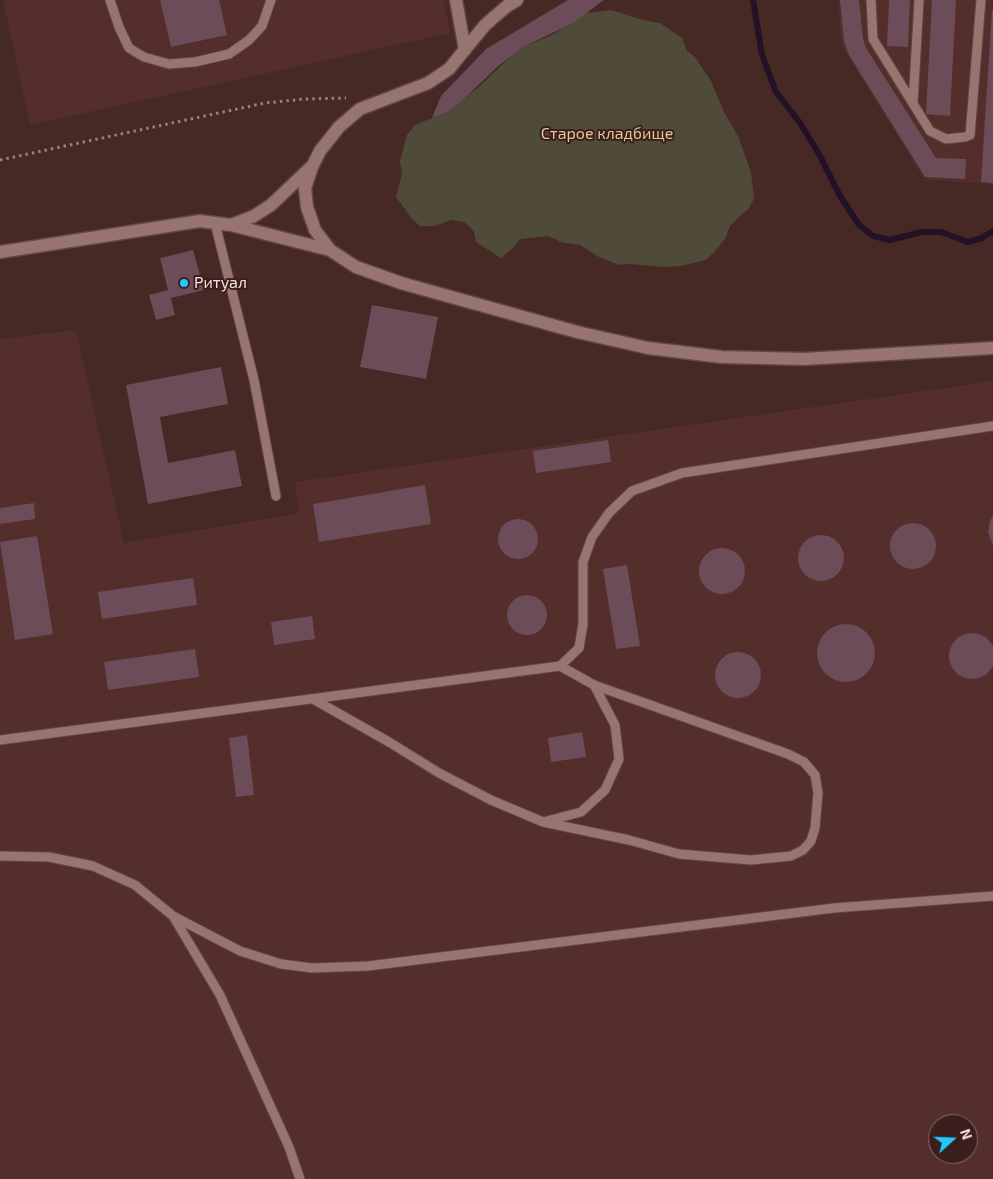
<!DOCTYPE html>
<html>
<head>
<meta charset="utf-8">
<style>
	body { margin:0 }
	#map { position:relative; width:993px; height:1179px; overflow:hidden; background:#462825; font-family:"Exo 2",sans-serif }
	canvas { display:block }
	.north { position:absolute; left:928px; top:1114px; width:50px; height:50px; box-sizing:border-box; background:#3b1e1c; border:1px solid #866c6a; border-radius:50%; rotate:70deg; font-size:14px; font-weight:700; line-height:20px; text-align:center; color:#f6e1de }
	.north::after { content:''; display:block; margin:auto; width:18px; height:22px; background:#20c9fd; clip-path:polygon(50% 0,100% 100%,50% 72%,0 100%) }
</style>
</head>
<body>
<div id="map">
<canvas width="993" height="1179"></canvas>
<div class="north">N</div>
</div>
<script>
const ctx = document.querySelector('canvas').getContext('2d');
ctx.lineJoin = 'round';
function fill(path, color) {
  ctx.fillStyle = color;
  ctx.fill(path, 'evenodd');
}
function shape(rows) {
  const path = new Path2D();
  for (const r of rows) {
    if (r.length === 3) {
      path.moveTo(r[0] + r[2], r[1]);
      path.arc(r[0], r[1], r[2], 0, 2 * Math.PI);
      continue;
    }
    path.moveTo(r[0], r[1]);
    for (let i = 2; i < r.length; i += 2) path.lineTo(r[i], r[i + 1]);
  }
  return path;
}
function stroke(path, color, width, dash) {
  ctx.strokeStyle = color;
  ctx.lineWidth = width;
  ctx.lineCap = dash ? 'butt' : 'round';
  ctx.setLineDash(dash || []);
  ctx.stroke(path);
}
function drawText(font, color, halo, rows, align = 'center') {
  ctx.font = font + ' "Exo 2",sans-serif';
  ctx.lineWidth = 4;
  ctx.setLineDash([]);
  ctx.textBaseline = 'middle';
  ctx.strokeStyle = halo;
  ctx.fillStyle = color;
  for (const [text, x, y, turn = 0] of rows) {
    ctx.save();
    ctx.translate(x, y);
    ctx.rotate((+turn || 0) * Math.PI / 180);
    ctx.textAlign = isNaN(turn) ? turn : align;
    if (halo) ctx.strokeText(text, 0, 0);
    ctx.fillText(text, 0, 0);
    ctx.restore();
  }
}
fill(shape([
	[3,0,444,0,450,33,30,125],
	[838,0,993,0,993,184,925,180,849,58,841,42],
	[76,330,124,543,299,513,295,482,993,381,993,1179,0,1179,0,339],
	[938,1124,968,1124,968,1154,938,1154]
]), '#532e2a');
fill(shape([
	[611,10,643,20,660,23,682,38,687,51,695,57,711,81,724,112,738,136,751,172,754,199,749,208,730,226,725,239,716,250,706,260,681,266,664,267,630,264,619,265,599,257,580,245,561,242,548,236,520,239,510,251,501,258,476,242,474,231,464,222,451,220,435,226,420,226,412,219,396,197,402,174,400,161,407,135,415,125,449,111,480,86,511,56,523,47,552,35,586,13]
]), '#504a38');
stroke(shape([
	[753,0,762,55,776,92,800,123,819,154,840,196,859,225,873,236,890,240,922,232,941,232,968,242,982,238,993,231]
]), '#231126', 6);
fill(shape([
	[160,0,219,0,227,35,171,47],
	[568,0,604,0,573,23,523,47,497,67,462,101,449,111,432,118,441,96,486,49],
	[840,0,859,0,863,39,866,48,936,158,966,159,965,179,925,177,849,55,844,41],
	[889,0,910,0,908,47,887,46],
	[932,0,956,0,950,116,926,114],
	[992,10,993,10,993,183,981,182],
	[193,250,204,290,171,298,175,315,156,320,149,295,168,290,160,258],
	[372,305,438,317,426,379,360,367],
	[221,367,228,404,160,417,168,463,235,450,242,486,148,504,126,385],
	[608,440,611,462,536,473,533,451],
	[425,485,431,524,319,542,313,504],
	[34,503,35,519,0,524,0,508],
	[993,516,993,545,988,532,990,521],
	[518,539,20],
	[913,546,23],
	[821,558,23],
	[37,536,53,634,15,640,0,542],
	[722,571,23],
	[627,565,640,646,616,649,603,569],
	[193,578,197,605,102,619,98,592],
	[527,615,20],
	[312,616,315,639,274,645,271,622],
	[846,653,29],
	[972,656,23],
	[195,649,199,677,108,690,104,662],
	[738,675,23],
	[582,732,586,757,551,762,548,738],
	[247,735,254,795,236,797,229,738]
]), '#6b4c58');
const lane = shape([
	[110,0,119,27,129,48,144,57,169,64,195,62,229,54,249,40,262,26,271,0],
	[871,0,873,39,930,131,946,139,965,137,970,135,981,0],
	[913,104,919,0],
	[215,223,254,380,276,496],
	[313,699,389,742,439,773,491,800,543,822,581,812,605,790,619,759,615,725,594,685,560,666],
	[0,740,560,666,579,648,583,624,583,562,592,537,609,513,632,491,682,473,993,426],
	[543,822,629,840,679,854,751,860,791,856,803,850,811,841,815,828,818,793,815,775,804,762,788,754,594,685],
	[0,856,49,857,93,866,135,885,173,916,220,995,289,1147,300,1179],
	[173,916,240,951,281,964,312,968,368,966,834,908,993,896]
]);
const street = shape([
	[456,0,465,50],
	[517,0,507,6,485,25,449,69,428,83,360,109,339,127,320,151,312,167,305,188,307,207,315,230,330,250,356,267,401,283,577,332,648,348,722,357,804,359,993,348],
	[231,225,254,216,271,205,311,167],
	[0,252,200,221,231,225,330,250]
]);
stroke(lane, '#604644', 11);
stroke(street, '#604644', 15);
stroke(shape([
	[0,160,265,103,305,99,346,98]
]), '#99807d', 3, [2.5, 4]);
stroke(lane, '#97746f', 9);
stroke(street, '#97746f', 12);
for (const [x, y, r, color] of [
	[184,283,5,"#20c9fd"]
]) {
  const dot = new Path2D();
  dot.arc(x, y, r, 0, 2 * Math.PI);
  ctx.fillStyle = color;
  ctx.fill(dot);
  stroke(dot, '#3b1e1c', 2);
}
drawText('16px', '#deca92', '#3b1e1c', [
	["Старое кладбище",607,134]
]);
drawText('16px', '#f6e1de', '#3b1e1c', [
	["Ритуал",194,283]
], 'left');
</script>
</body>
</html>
